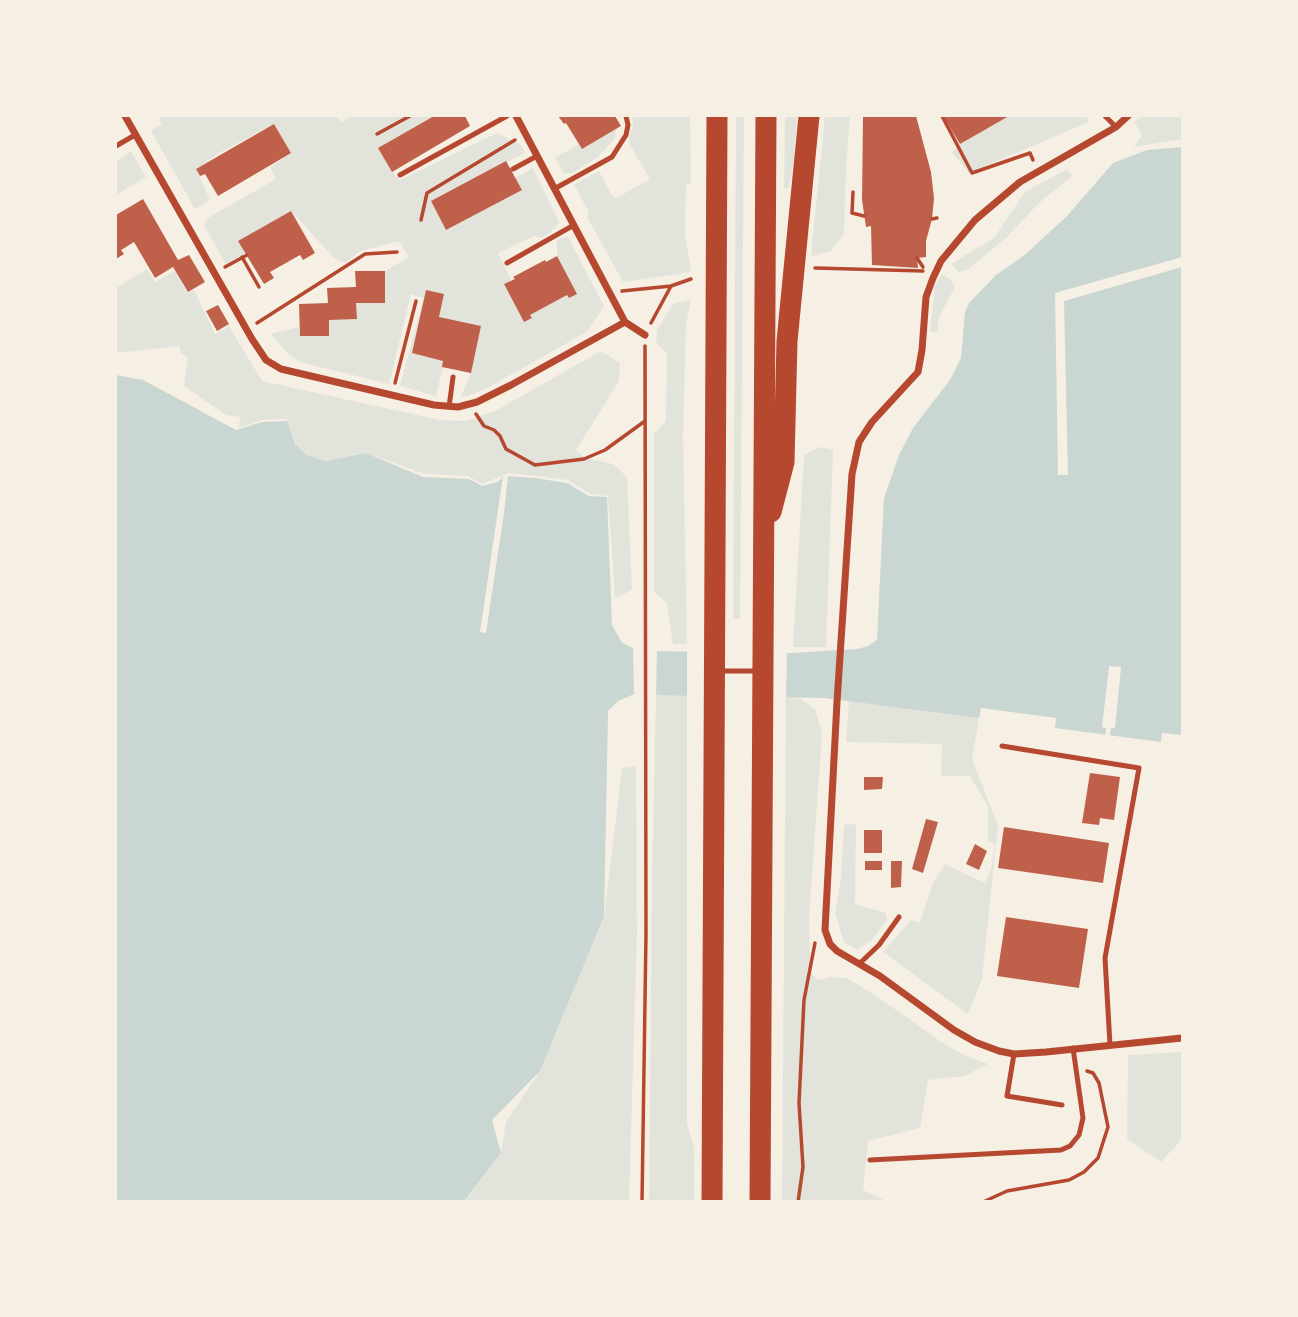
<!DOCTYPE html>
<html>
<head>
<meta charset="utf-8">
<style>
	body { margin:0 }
	#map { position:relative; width:1298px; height:1317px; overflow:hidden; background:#f6efe4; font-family:Commissioner,sans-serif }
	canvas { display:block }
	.frame { position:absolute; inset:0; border:117px solid #f6efe4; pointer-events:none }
</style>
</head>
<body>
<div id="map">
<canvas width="1298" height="1317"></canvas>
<div class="frame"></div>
</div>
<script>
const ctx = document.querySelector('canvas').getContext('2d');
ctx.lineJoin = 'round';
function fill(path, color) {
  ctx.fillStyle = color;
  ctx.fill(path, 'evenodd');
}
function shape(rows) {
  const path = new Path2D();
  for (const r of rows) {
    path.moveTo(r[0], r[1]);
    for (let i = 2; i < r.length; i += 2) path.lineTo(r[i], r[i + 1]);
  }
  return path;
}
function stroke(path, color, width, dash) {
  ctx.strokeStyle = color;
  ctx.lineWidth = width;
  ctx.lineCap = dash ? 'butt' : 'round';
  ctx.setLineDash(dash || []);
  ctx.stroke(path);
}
fill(shape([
	[158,116,337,116,341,122,351,116,434,116,378,148,392,172,400,180,497,133,521,145,525,153,431,201,446,230,521,190,515,178,533,168,559,222,549,234,541,238,534,236,498,253,511,280,504,285,524,322,532,318,530,315,567,295,569,298,576,294,557,256,557,239,568,237,604,306,588,331,489,387,468,396,461,397,471,373,443,367,436,396,400,386,424,298,411,294,389,384,300,362,287,353,271,334,299,327,300,336,328,336,329,320,357,319,356,303,385,303,385,271,409,257,399,241,360,251,345,263,334,258,291,211,239,242,245,253,226,264,204,225,208,218,276,179,270,167,291,153,274,124,219,153,196,169,210,200,195,209,151,131,162,124],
	[632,116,690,116,691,184,686,185,685,234,691,272,623,282,587,217,589,213,575,186,575,184,599,171,611,194,616,198,650,179,630,145,629,137,633,126],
	[736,116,744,116,740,619,733,619],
	[785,116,797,116,793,167,788,189,784,188],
	[825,116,850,116,846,168,844,234,831,251,811,256],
	[1009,116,1086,116,1089,122,969,173,952,152,960,144],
	[1142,116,1182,116,1182,139,1134,147,1142,135,1134,122],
	[616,129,615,138,598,157,573,173,564,174,555,158,579,144,582,149],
	[131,151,146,177,116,195,116,161],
	[1067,169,1072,176,1039,203,1007,237,967,270,959,272,951,264,994,238,1025,192],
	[147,269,155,282,175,271,187,293,194,290,215,334,229,326,262,381,440,420,465,421,495,411,601,351,620,363,619,381,576,450,585,458,613,464,627,477,632,590,615,598,608,496,590,494,568,480,509,473,482,484,468,476,425,474,366,453,325,461,307,455,295,443,286,419,262,420,239,428,240,417,226,415,184,386,188,357,181,353,179,346,117,353,117,370,116,369,116,288],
	[942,274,951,280,955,287,939,317,937,332,930,332,935,285],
	[691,300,686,325,683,436,687,643,673,645,667,603,654,592,654,434,666,421,667,353,656,343,657,330,673,304],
	[819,447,833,450,826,647,793,647,804,455],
	[656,696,687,696,687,1124,694,1147,694,1201,649,1202,652,881],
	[786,697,801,699,815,709,822,733,809,918,810,973,818,980,830,977,847,978,875,995,943,1043,964,1055,988,1064,964,1076,928,1080,920,1128,868,1141,863,1190,886,1201,782,1202],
	[849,701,979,718,972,759,998,825,982,979,968,1014,883,952,911,920,920,922,933,883,945,864,985,883,991,870,995,845,988,841,988,806,970,776,941,776,942,744,846,742],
	[636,766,637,933,629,1201,464,1202,501,1153,506,1122,540,1071,604,918,622,768],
	[856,824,855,904,886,913,887,920,871,941,857,950,844,942,835,913,841,878,844,825],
	[1182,1052,1182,1139,1161,1162,1127,1139,1128,1055]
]), '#e2e4dc');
fill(shape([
	[1182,147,1182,735,1162,733,1161,742,1055,728,1056,718,981,708,979,718,824,698,632,695,618,701,608,711,604,917,540,1071,492,1120,501,1153,464,1201,116,1201,116,375,143,380,236,430,262,422,287,421,295,444,307,455,325,461,366,453,423,477,469,479,482,486,498,482,503,476,535,478,567,483,589,496,607,497,612,625,622,643,640,651,792,653,857,649,868,646,877,640,884,498,899,455,913,428,950,380,961,358,965,312,970,302,996,275,1026,254,1067,216,1113,163,1147,150]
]), '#c9d6d2');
fill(shape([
	[1182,257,1182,267,1064,301,1068,475,1058,475,1055,293],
	[503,476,508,476,504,513,486,633,480,632],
	[633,644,641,647,657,647,656,700,634,699],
	[687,648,787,650,786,701,687,700],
	[1109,666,1121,667,1115,728,1111,728,1110,736,1105,735,1106,728,1102,727]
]), '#f6efe4');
fill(shape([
	[434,116,465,116,470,126,392,172,378,148],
	[558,116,615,116,621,126,582,149,566,123,564,124],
	[863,116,916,116,931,172,934,198,932,219,926,241,926,257,917,258,918,268,872,265,871,226,866,227,862,200],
	[943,116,1009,116,960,144],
	[274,124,291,153,218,196,205,174,200,176,196,169],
	[506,161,522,190,446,230,431,201],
	[143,199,178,260,189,255,205,282,188,292,173,267,155,278,134,242,121,250,124,254,116,259,116,215],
	[291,211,315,253,303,260,300,255,270,272,274,278,264,284,238,241],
	[557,256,577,294,569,298,567,295,530,315,532,318,524,322,504,284,515,279,513,277,545,260,546,262],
	[355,271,385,271,385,303,356,303,357,319,329,320,329,336,300,336,299,304,328,303,327,288,356,287],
	[426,290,444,294,439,317,481,326,471,373,442,367,443,361,412,353],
	[218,305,229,324,217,331,206,311],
	[1090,773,1120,777,1114,820,1100,818,1099,825,1082,823],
	[864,777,883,777,882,789,864,790],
	[926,819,938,822,923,873,912,869],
	[1004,827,1109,843,1103,883,998,868],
	[864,830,882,830,882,853,864,853],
	[975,844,987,851,979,870,966,864],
	[865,861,882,861,882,870,865,870],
	[891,861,902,861,901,887,891,888],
	[1006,917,1088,929,1079,988,997,976]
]), '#bf614a');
stroke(shape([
	[942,116,972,173,1030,153,1033,160],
	[377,134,410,116],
	[853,192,852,213,864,216],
	[932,219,937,218],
	[421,220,427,193,515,140],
	[242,257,259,287],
	[917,258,923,267],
	[225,267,247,255],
	[815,268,923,271],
	[622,291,671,286,691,279],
	[257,323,365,254,397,252],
	[651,323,671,286],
	[395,383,416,301],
	[476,414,484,426,494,430,500,436,506,449,535,465,584,459,605,450,645,421],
	[642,1202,646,934,645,346],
	[798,1202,803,1167,799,1103,804,1000,815,943],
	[983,1202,1007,1191,1069,1180,1084,1172,1098,1158,1108,1127,1099,1083,1093,1073,1087,1071]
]), '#b5482f', 3.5);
stroke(shape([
	[1105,116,1116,127],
	[116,146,135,135],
	[513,169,537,156],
	[400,175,507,116],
	[554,189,612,157,626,135,628,125,626,116],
	[507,263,574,225],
	[449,407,453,377],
	[720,671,759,671],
	[1002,746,1139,768,1105,958,1110,1045],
	[859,964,879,945,899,917],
	[1014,1054,1007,1096,1062,1105],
	[870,1160,1061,1150,1070,1146,1079,1135,1083,1118,1073,1048]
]), '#b5482f', 5);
stroke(shape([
	[125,116,252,339,266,360,281,369,434,405,458,407,477,402,511,385,625,322],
	[516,116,625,322,645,335],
	[1128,116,1116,127,1020,182,975,220,941,261,933,278,926,297,922,350,918,372,872,422,859,442,852,474,837,702,825,930,830,944,837,951,880,976,954,1030,975,1042,999,1051,1014,1054,1046,1052,1182,1038]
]), '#b5482f', 7);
stroke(shape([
	[771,512,784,462,787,341,809,116],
	[712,1202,717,116],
	[760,1202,766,116]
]), '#b5482f', 21);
</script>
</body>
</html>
